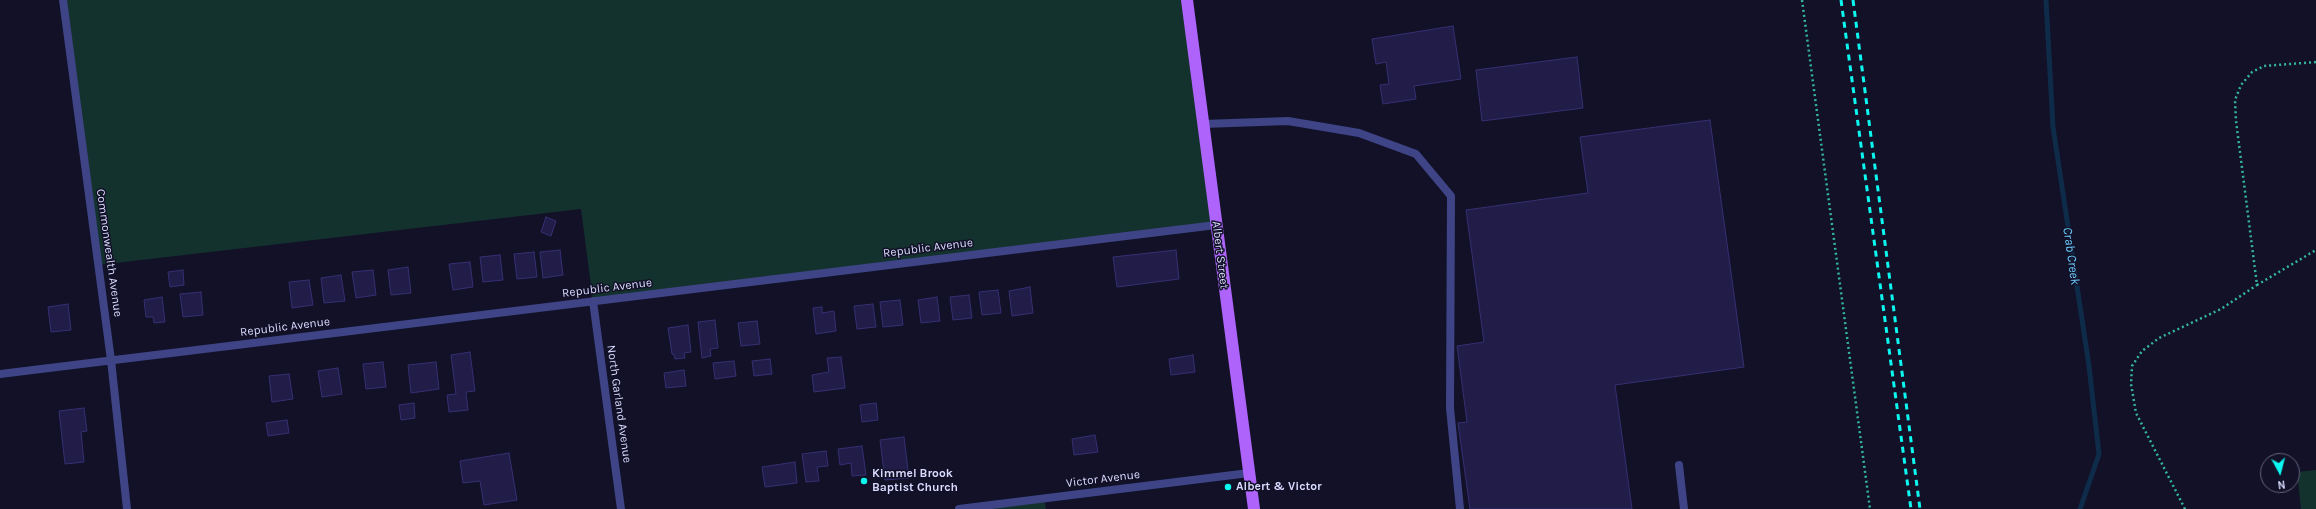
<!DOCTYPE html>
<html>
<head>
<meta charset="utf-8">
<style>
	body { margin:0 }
	#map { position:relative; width:2316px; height:509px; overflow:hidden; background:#121128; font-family:Karla,sans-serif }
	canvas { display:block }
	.north { position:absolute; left:2260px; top:453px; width:40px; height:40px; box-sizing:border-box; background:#121128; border:1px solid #62617e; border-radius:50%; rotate:173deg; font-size:11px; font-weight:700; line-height:16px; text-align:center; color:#d9dafe }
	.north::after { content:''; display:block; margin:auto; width:14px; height:18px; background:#0cf7f0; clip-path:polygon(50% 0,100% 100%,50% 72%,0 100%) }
</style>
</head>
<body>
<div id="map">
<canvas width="2316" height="509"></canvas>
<div class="north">N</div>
</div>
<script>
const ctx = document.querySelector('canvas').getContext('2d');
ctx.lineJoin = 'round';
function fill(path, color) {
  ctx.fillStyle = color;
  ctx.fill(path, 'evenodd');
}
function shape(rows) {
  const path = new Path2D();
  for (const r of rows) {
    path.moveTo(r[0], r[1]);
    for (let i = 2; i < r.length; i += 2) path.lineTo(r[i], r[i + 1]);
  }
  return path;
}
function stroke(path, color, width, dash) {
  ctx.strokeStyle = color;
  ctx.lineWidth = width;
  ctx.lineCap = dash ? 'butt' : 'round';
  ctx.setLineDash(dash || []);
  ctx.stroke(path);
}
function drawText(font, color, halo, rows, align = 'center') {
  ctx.font = font + ' Karla,sans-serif';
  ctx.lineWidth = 3;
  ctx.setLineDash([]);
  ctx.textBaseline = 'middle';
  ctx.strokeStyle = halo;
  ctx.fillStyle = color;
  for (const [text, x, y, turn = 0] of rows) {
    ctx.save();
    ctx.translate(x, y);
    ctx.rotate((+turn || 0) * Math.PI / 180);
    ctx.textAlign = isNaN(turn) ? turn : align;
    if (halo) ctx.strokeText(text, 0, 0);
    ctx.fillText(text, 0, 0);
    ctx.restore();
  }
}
fill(shape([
	[63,0,1187,0,1216,225,593,301,581,209,98,265],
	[2316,470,2316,509,2301,509,2297,472],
	[1044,498,1046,509,959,509]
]), '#14322d');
stroke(shape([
	[2046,0,2053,127,2089,366,2099,454,2080,509]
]), '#0e2c49', 5);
const building = shape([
	[1453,26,1461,79,1414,86,1416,99,1383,104,1380,85,1389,84,1386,62,1376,64,1372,39,1453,26],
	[1577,57,1583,108,1482,121,1476,70,1577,57],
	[1710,120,1744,367,1615,385,1632,509,1470,509,1458,423,1467,422,1457,346,1484,342,1466,210,1588,193,1580,137,1710,120],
	[546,217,556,221,551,236,541,232,546,217],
	[560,250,563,275,543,278,540,252,560,250],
	[1176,250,1179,279,1117,287,1113,257,1176,250],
	[534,252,537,277,517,279,514,254,534,252],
	[500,255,503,280,483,282,480,257,500,255],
	[470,262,473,287,453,290,449,264,470,262],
	[408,267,411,293,391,295,388,270,408,267],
	[183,270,184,285,170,287,168,272,183,270],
	[373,270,376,295,356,298,352,272,373,270],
	[341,275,345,301,324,303,321,278,341,275],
	[309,280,313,305,292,308,289,282,309,280],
	[1030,287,1033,313,1012,316,1009,291,1030,287],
	[998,290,1001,313,982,315,979,292,998,290],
	[201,292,203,315,183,317,180,294,201,292],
	[969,295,972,318,953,320,950,297,969,295],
	[162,297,165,322,154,323,153,317,146,317,144,300,162,297],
	[937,297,940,321,921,323,918,300,937,297],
	[900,300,903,325,883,327,880,302,900,300],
	[68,304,71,330,51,332,48,307,68,304],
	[873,304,876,327,857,329,854,306,873,304],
	[822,307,822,313,834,311,836,331,816,334,813,308,822,307],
	[715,320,718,348,710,349,711,356,702,358,698,322,715,320],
	[757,321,760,344,741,346,738,323,757,321],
	[688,325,691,352,684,353,685,358,675,359,674,355,672,354,668,328,688,325],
	[470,352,475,391,466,392,468,410,449,412,447,395,456,394,451,355,470,352],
	[1193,355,1195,372,1171,375,1169,359,1193,355],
	[841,357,845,388,814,392,812,375,829,372,827,358,841,357],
	[770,359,772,374,754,376,752,361,770,359],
	[734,361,736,376,715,379,713,363,734,361],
	[383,362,386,387,366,389,363,364,383,362],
	[436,362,439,389,411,393,408,365,436,362],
	[338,368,342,394,322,397,318,371,338,368],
	[684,370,686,386,666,388,664,373,684,370],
	[289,374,293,399,272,402,269,376,289,374],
	[414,403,415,418,401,420,399,405,414,403],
	[876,403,878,420,862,422,860,405,876,403],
	[84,408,87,431,81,432,84,462,65,464,59,411,84,408],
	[287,420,289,433,268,436,266,423,287,420],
	[1095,435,1098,452,1074,455,1072,439,1095,435],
	[904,437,909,478,885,480,880,440,904,437],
	[862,446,866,475,852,476,851,463,840,465,838,449,862,446],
	[826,451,828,466,817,467,819,481,806,482,802,454,826,451],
	[509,453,517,500,484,505,480,481,463,483,460,461,509,453],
	[795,462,797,483,765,487,762,467,795,462]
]);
fill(building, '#211d48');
stroke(building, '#353073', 1);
stroke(shape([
	[1802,0,1870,509],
	[2316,62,2264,66,2252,72,2241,85,2235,100,2236,121,2257,285,2316,250],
	[2185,509,2136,413,2131,384,2132,366,2142,351,2159,338,2221,309,2257,285]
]), '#34b69d', 2.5, [2, 3]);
stroke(shape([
	[1203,124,1288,121,1359,133,1416,154,1451,196,1450,408,1460,509],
	[1679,465,1684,509]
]), '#3e4485', 8);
stroke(shape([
	[63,0,111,360,127,509],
	[593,301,621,509],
	[0,374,1216,225],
	[959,509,1249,473]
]), '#3e4485', 8);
stroke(shape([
	[1187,0,1254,509]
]), '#ae64fa', 12);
stroke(shape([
	[1841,0,1911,509],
	[1853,0,1920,509]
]), '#0cf7f0', 3, [6, 5]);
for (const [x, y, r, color] of [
	[864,481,4,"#0cf7f0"],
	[1228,487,4,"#0cf7f0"]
]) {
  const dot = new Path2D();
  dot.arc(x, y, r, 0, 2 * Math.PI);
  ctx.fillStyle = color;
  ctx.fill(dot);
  stroke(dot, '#121128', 1.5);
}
drawText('12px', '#d9dafe', '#121128', [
	["Republic Avenue",928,248,-7],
	["Commonwealth Avenue",109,253,82],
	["Albert Street",1220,255,83],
	["Republic Avenue",607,288,-7],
	["Republic Avenue",285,327,-7],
	["North Garland Avenue",619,404,82],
	["Victor Avenue",1103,479,-7]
]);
drawText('bold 12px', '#d9dafe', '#121128', [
	["Kimmel Brook",872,474],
	["Baptist Church",872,488],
	["Albert & Victor",1236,487]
], 'left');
drawText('italic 13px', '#6bcafa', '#121128', [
	["Crab Creek",2071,256,82]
]);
</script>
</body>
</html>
